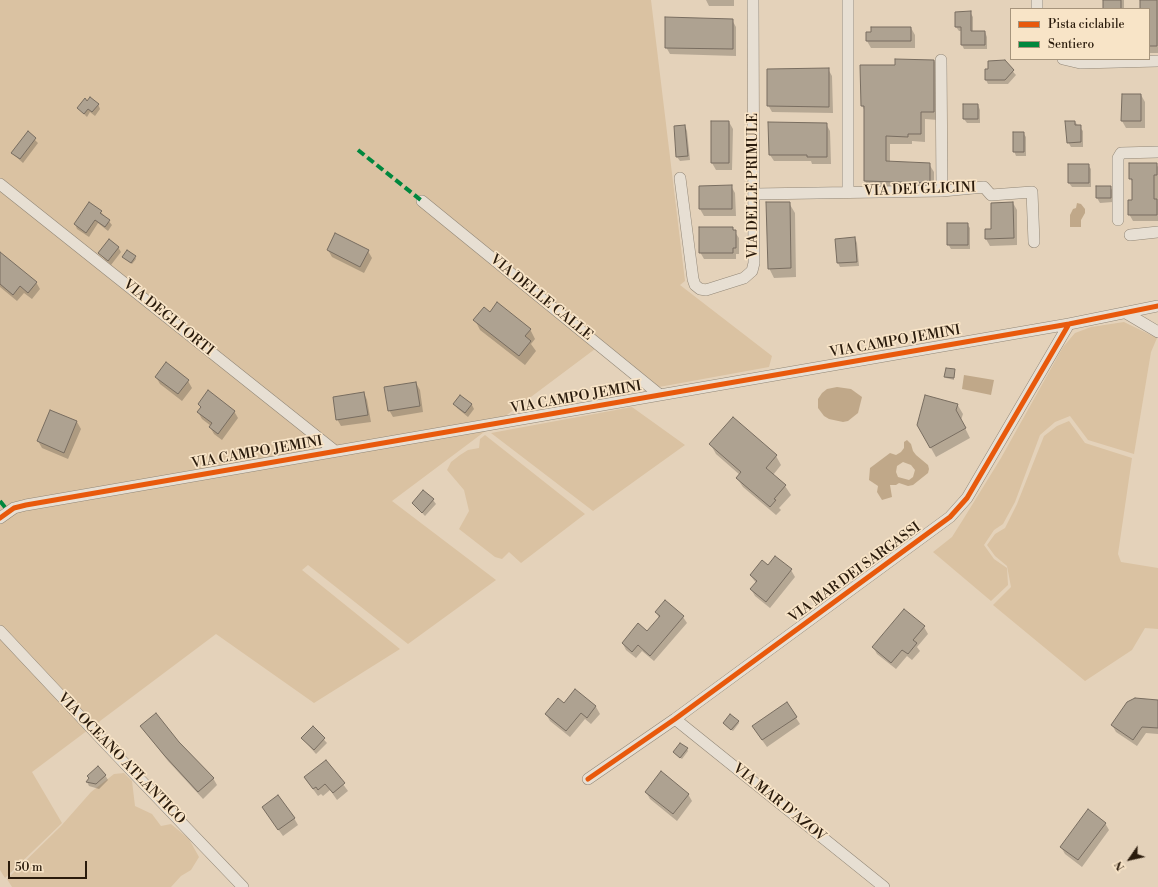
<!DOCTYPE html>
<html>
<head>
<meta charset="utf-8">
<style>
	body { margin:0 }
	#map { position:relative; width:1158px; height:887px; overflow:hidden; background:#e4d2ba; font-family:"Libre Bodoni",serif }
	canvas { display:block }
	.legend { position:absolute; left:1010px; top:8px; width:140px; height:52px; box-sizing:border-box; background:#f8e4c7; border:1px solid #a6947c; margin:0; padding:5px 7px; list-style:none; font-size:12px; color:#2a1b0c }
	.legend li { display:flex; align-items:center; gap:8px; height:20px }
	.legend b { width:20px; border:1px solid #a6947c }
	.north { position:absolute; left:1110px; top:839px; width:40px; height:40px; -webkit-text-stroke:3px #f8e4c7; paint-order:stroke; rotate:236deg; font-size:11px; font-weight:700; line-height:16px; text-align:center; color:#2a1b0c }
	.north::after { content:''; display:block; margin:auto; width:14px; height:18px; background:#2a1b0c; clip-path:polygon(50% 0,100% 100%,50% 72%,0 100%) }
	.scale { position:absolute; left:8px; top:861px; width:79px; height:18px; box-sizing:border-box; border:2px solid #2a1b0c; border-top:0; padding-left:5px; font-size:12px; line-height:14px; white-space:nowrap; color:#2a1b0c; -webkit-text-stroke:3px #f8e4c7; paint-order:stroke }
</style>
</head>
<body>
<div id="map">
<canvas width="1158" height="887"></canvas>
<ul class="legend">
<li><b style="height:5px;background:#e8590c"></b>Pista ciclabile</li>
<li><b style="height:5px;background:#00873e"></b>Sentiero</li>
</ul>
<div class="north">N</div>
<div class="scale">50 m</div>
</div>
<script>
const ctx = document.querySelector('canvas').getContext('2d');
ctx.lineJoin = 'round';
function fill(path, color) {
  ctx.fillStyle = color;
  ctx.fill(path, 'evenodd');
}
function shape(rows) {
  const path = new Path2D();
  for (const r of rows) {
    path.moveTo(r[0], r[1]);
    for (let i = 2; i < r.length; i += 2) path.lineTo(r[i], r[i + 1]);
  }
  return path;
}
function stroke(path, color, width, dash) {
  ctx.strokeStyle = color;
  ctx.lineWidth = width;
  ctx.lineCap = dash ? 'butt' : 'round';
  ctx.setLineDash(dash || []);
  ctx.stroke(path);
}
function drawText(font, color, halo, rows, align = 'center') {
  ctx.font = font + ' "Libre Bodoni",serif';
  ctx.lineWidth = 3.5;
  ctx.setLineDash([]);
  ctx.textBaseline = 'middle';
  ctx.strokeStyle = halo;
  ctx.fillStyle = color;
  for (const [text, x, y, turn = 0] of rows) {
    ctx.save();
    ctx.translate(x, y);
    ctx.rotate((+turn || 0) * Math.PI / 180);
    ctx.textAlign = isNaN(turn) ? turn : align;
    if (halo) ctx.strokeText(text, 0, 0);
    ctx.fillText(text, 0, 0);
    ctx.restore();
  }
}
fill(shape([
	[0,0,651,0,685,281,680,285,772,356,769,367,659,387,603,343,392,501,496,580,408,644,308,565,302,570,400,649,314,703,216,634,32,772,62,823,5,878,0,870],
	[1124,322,1157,338,1151,352,1134,454,1088,440,1070,416,1055,422,1040,435,1015,502,1003,524,994,530,984,545,994,559,1007,568,1008,585,991,601,933,552,952,537,964,518,1001,458,1063,347,1075,333,1091,327],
	[632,407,685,445,593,511,491,433],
	[1069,421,1085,443,1132,458,1118,554,1121,562,1158,568,1158,629,1145,628,1132,650,1085,681,993,605,1011,587,1007,566,995,556,987,545,995,534,1005,528,1017,504,1044,436,1057,426],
	[485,435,585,514,521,563,509,552,502,559,495,557,459,529,469,511,464,490,447,470,451,462,460,455,468,450,479,448,480,439],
	[124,773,132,781,135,806,152,814,161,826,171,824,189,839,199,857,191,870,181,876,171,887,12,887,7,879,61,826,91,792,114,774]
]), '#dac2a2');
fill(shape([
	[1077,203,1081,204,1085,209,1085,213,1081,220,1081,227,1070,227,1070,215,1073,209,1076,208],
	[964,375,994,380,991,395,962,389],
	[837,387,851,389,862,397,858,413,848,421,843,422,829,419,824,416,818,408,818,399,822,393,827,389],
	[907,440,911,444,913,451,916,455,928,465,929,469,928,473,913,485,908,486,899,483,896,485,890,485,892,497,882,500,877,492,878,486,869,480,870,468,890,453,896,455,901,452,904,448,904,442],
	[903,462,911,465,915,470,913,477,909,480,898,477,896,472,897,466]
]), '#c0a889');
fill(shape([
	[706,0,734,0,734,6,709,6],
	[1104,0,1124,0,1124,9,1104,9],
	[1141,0,1158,0,1158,53,1149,53,1149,9,1141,9],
	[970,12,973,17,973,32,985,32,987,37,987,49,964,49,962,45,962,31,959,31,956,27,956,13],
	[666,18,732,20,736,27,736,56,670,54,666,47],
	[911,28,915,35,915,48,871,48,867,41],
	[934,60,938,68,938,120,925,119,925,142,912,141,912,144,890,144,890,162,929,164,934,172,934,190,870,189,865,181,865,111,862,106,861,66,896,66],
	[1004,62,1016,75,1008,84,988,84,986,80],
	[828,69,832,76,833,113,772,112,768,105],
	[1141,95,1145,102,1145,128,1126,128,1122,121],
	[88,102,98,104,100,109,95,116,90,112,87,117,78,108],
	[978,105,980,110,980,123,967,123,964,119],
	[729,122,733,129,732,170,716,170,712,163],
	[1075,122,1083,131,1083,147,1071,147,1068,142],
	[826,124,830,131,831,164,812,164,811,161,774,161,770,155],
	[685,126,687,131,690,160,680,161,677,157],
	[28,133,38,143,23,163,12,153],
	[1023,133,1026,137,1026,156,1016,156,1014,151],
	[1156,164,1158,167,1158,221,1133,221,1129,214,1133,201,1133,183,1130,178],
	[1088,165,1091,169,1091,187,1072,187,1069,183],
	[731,186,735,193,736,216,704,216,700,209],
	[1097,187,1110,187,1113,191,1113,202,1100,203,1097,198],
	[789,203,795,213,796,277,774,278,769,268],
	[1013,203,1017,210,1017,245,990,246,986,239],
	[101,212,112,225,108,231,98,223,89,237,77,229,75,224],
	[967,224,970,228,970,249,951,249,948,244],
	[732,228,739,238,739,254,736,254,736,259,704,259,700,252],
	[855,238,857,243,859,266,840,267,838,263],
	[118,247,121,252,111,265,99,253],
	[328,250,368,251,372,258,364,273,332,257],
	[0,254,36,282,40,289,32,299,24,293,17,301,0,287],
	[123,257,135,257,136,259,132,264],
	[490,313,530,329,535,339,531,344,536,351,525,365,480,330,475,320],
	[166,364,188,381,192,388,182,401,160,384,156,377],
	[954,370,954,380,946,378,945,377],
	[416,383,420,390,423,412,393,417,389,410],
	[364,393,367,400,371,422,341,426,337,419],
	[460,396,472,405,474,409,468,417,457,408,455,404],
	[199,404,234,411,238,418,222,440,214,434,210,427,211,426,202,419,198,412,201,409],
	[957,404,963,414,961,420,970,438,936,457,918,425],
	[77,422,81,429,68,459,42,448,38,441],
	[711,445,776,456,781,465,773,475,785,486,791,495,779,508,781,510,776,515,743,487,737,478,740,475,716,454],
	[433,500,436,504,425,516,413,503],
	[768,566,791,570,795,577,770,608,755,596,751,589,756,583,751,576],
	[656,612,683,617,687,623,654,661,642,651,636,658,626,650,623,644,647,632,659,618],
	[924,627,928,634,917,647,920,651,912,660,907,656,896,669,877,654,873,647],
	[575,690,596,707,600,714,591,724,585,719,570,737,550,721,546,714,564,704],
	[1158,701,1158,734,1146,733,1137,746,1116,732,1112,725],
	[787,704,800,724,767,747,757,733],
	[738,721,739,723,733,731,725,725],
	[141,726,179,742,213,778,217,785,203,799,168,761],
	[313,728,327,743,316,754,302,738],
	[687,749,688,751,682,759,675,754],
	[326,761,348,791,337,800,330,790,323,796,321,794,318,796,305,778],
	[105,775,108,780,99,789,89,786,87,782],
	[646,792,688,794,692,801,677,821,650,799],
	[263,808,294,818,298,825,283,836],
	[1105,823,1109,830,1082,867,1065,854,1061,847]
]), '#0003');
const building = shape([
	[1103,0,1121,0,1121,9,1103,9,1103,0],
	[1140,0,1157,0,1157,46,1149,46,1149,9,1140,9,1140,0],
	[971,11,971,31,985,31,985,45,961,45,961,27,955,27,955,12,971,11],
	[665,17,733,19,733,49,665,48,665,17],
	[871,27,911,27,911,41,866,41,866,32,871,32,871,27],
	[895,59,934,60,934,112,921,112,921,134,908,134,908,137,886,136,886,161,930,163,930,183,864,181,864,106,861,106,860,65,895,65,895,59],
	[1005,60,1014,70,1005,80,985,80,985,69,988,69,988,61,1005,60],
	[829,68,829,107,767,106,767,69,829,68],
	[1122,94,1141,94,1141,121,1121,121,1122,94],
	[90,97,99,104,92,112,88,109,84,114,77,108,85,98,87,101,90,97],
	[963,104,978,104,978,119,963,119,963,104],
	[711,121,729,121,729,163,711,163,711,121],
	[1065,121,1075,121,1075,125,1081,125,1081,142,1067,143,1065,121],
	[768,122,827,123,827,157,807,157,807,155,769,155,768,122],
	[685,125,688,156,676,157,674,126,685,125],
	[28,131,36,138,20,159,11,153,28,131],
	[1013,132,1024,132,1024,152,1013,152,1013,132],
	[1129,163,1157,163,1157,175,1154,175,1154,199,1157,199,1157,215,1128,215,1128,200,1132,200,1132,179,1129,179,1129,163],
	[1068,164,1089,164,1089,183,1068,183,1068,164],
	[732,185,732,209,699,209,699,186,732,185],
	[1096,186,1111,186,1111,198,1096,198,1096,186],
	[89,202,102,211,100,213,110,220,105,227,95,220,86,233,74,224,89,202],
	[766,202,790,202,791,268,768,269,766,202],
	[1013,202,1014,238,985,239,985,229,991,229,991,203,1013,202],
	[947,223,968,223,968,245,947,245,947,223],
	[699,227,733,227,733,230,736,230,736,248,733,248,733,253,699,253,699,227],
	[335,233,369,250,360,267,327,250,335,233],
	[855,237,857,262,837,263,835,239,855,237],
	[109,239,119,247,108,261,98,253,109,239],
	[127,250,136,256,131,263,122,257,127,250],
	[0,252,37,282,28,293,20,286,13,295,0,284,0,252],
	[497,302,531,329,525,336,531,341,519,356,473,320,484,307,490,312,497,302],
	[166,362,189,380,178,394,155,377,166,362],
	[946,368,955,369,954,378,944,377,946,368],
	[416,382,420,406,388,411,384,387,416,382],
	[208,390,235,411,218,434,209,427,212,423,197,412,201,407,198,404,208,390],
	[364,392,368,415,336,420,333,397,364,392],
	[460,395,472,404,465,413,453,404,460,395],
	[925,395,958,404,956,410,966,428,930,448,917,425,925,395],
	[50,410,77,421,64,453,37,441,50,410],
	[733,417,777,455,766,468,786,485,774,499,776,500,770,507,736,478,741,472,709,444,733,417],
	[423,490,434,499,422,513,412,503,423,490],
	[775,556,792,569,766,602,750,589,757,581,750,575,762,560,768,565,775,556],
	[665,600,684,616,650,656,638,645,632,652,622,643,638,623,647,631,660,616,655,612,665,600],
	[904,609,925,626,913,640,917,643,908,654,902,650,891,663,872,647,904,609],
	[575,689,596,706,587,718,581,713,566,731,545,714,558,698,564,703,575,689],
	[1135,698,1158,700,1158,728,1142,727,1133,740,1111,725,1127,702,1135,698],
	[787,702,797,717,762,740,752,726,787,702],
	[156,713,179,742,214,778,198,792,164,755,140,726,156,713],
	[730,714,739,721,731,730,723,723,730,714],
	[313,726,325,738,314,750,301,738,313,726],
	[680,743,688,748,680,758,673,752,680,743],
	[326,760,345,783,333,793,325,784,318,790,316,787,313,789,304,777,326,760],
	[98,766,106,775,96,784,86,782,89,778,87,776,98,766],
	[661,771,689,794,673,814,645,792,661,771],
	[278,795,295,818,278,830,262,807,278,795],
	[1088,809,1106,823,1078,860,1060,847,1088,809]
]);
fill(building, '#aea291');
stroke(building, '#786d60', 1);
const street = shape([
	[1037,9,1037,0],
	[1063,59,1080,63,1158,61],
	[941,60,942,191],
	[680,178,693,279,695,285,700,289,706,290,744,278,752,271,754,263,753,0],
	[0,184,335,451],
	[848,192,848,0],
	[755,194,942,191,984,187,991,195,1032,192,1034,242],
	[422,201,660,395],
	[1118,220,1118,158,1121,153,1158,152],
	[1130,235,1158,232],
	[1126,313,1158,332],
	[0,518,14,508,26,505,1069,324,1158,306],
	[0,631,107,745,243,887],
	[675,719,884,887],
	[588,779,675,719,950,517,967,498,1069,324]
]);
stroke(street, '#928777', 12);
stroke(street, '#e7dfd3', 11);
stroke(shape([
	[358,150,422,201],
	[0,501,8,511]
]), '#00873e', 4, [8, 4]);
stroke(shape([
	[0,518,14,508,26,505,1069,324,1158,306],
	[588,779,675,719,950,517,967,498,1069,324]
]), '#e8590c', 5);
drawText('14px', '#2a1b0c', '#f8e4c7', [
	["VIA DELLE PRIMULE",754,186,-90],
	["VIA DEI GLICINI",920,190,-2],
	["VIA DELLE CALLE",541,298,39],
	["VIA DEGLI ORTI",168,318,39],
	["VIA CAMPO JEMINI",895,342,-10],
	["VIA CAMPO JEMINI",576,398,-10],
	["VIA CAMPO JEMINI",257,453,-10],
	["VIA MAR DEI SARGASSI",855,573,-36],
	["VIA OCEANO ATLANTICO",121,759,46],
	["VIA MAR D'AZOV",779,803,39]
]);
</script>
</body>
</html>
